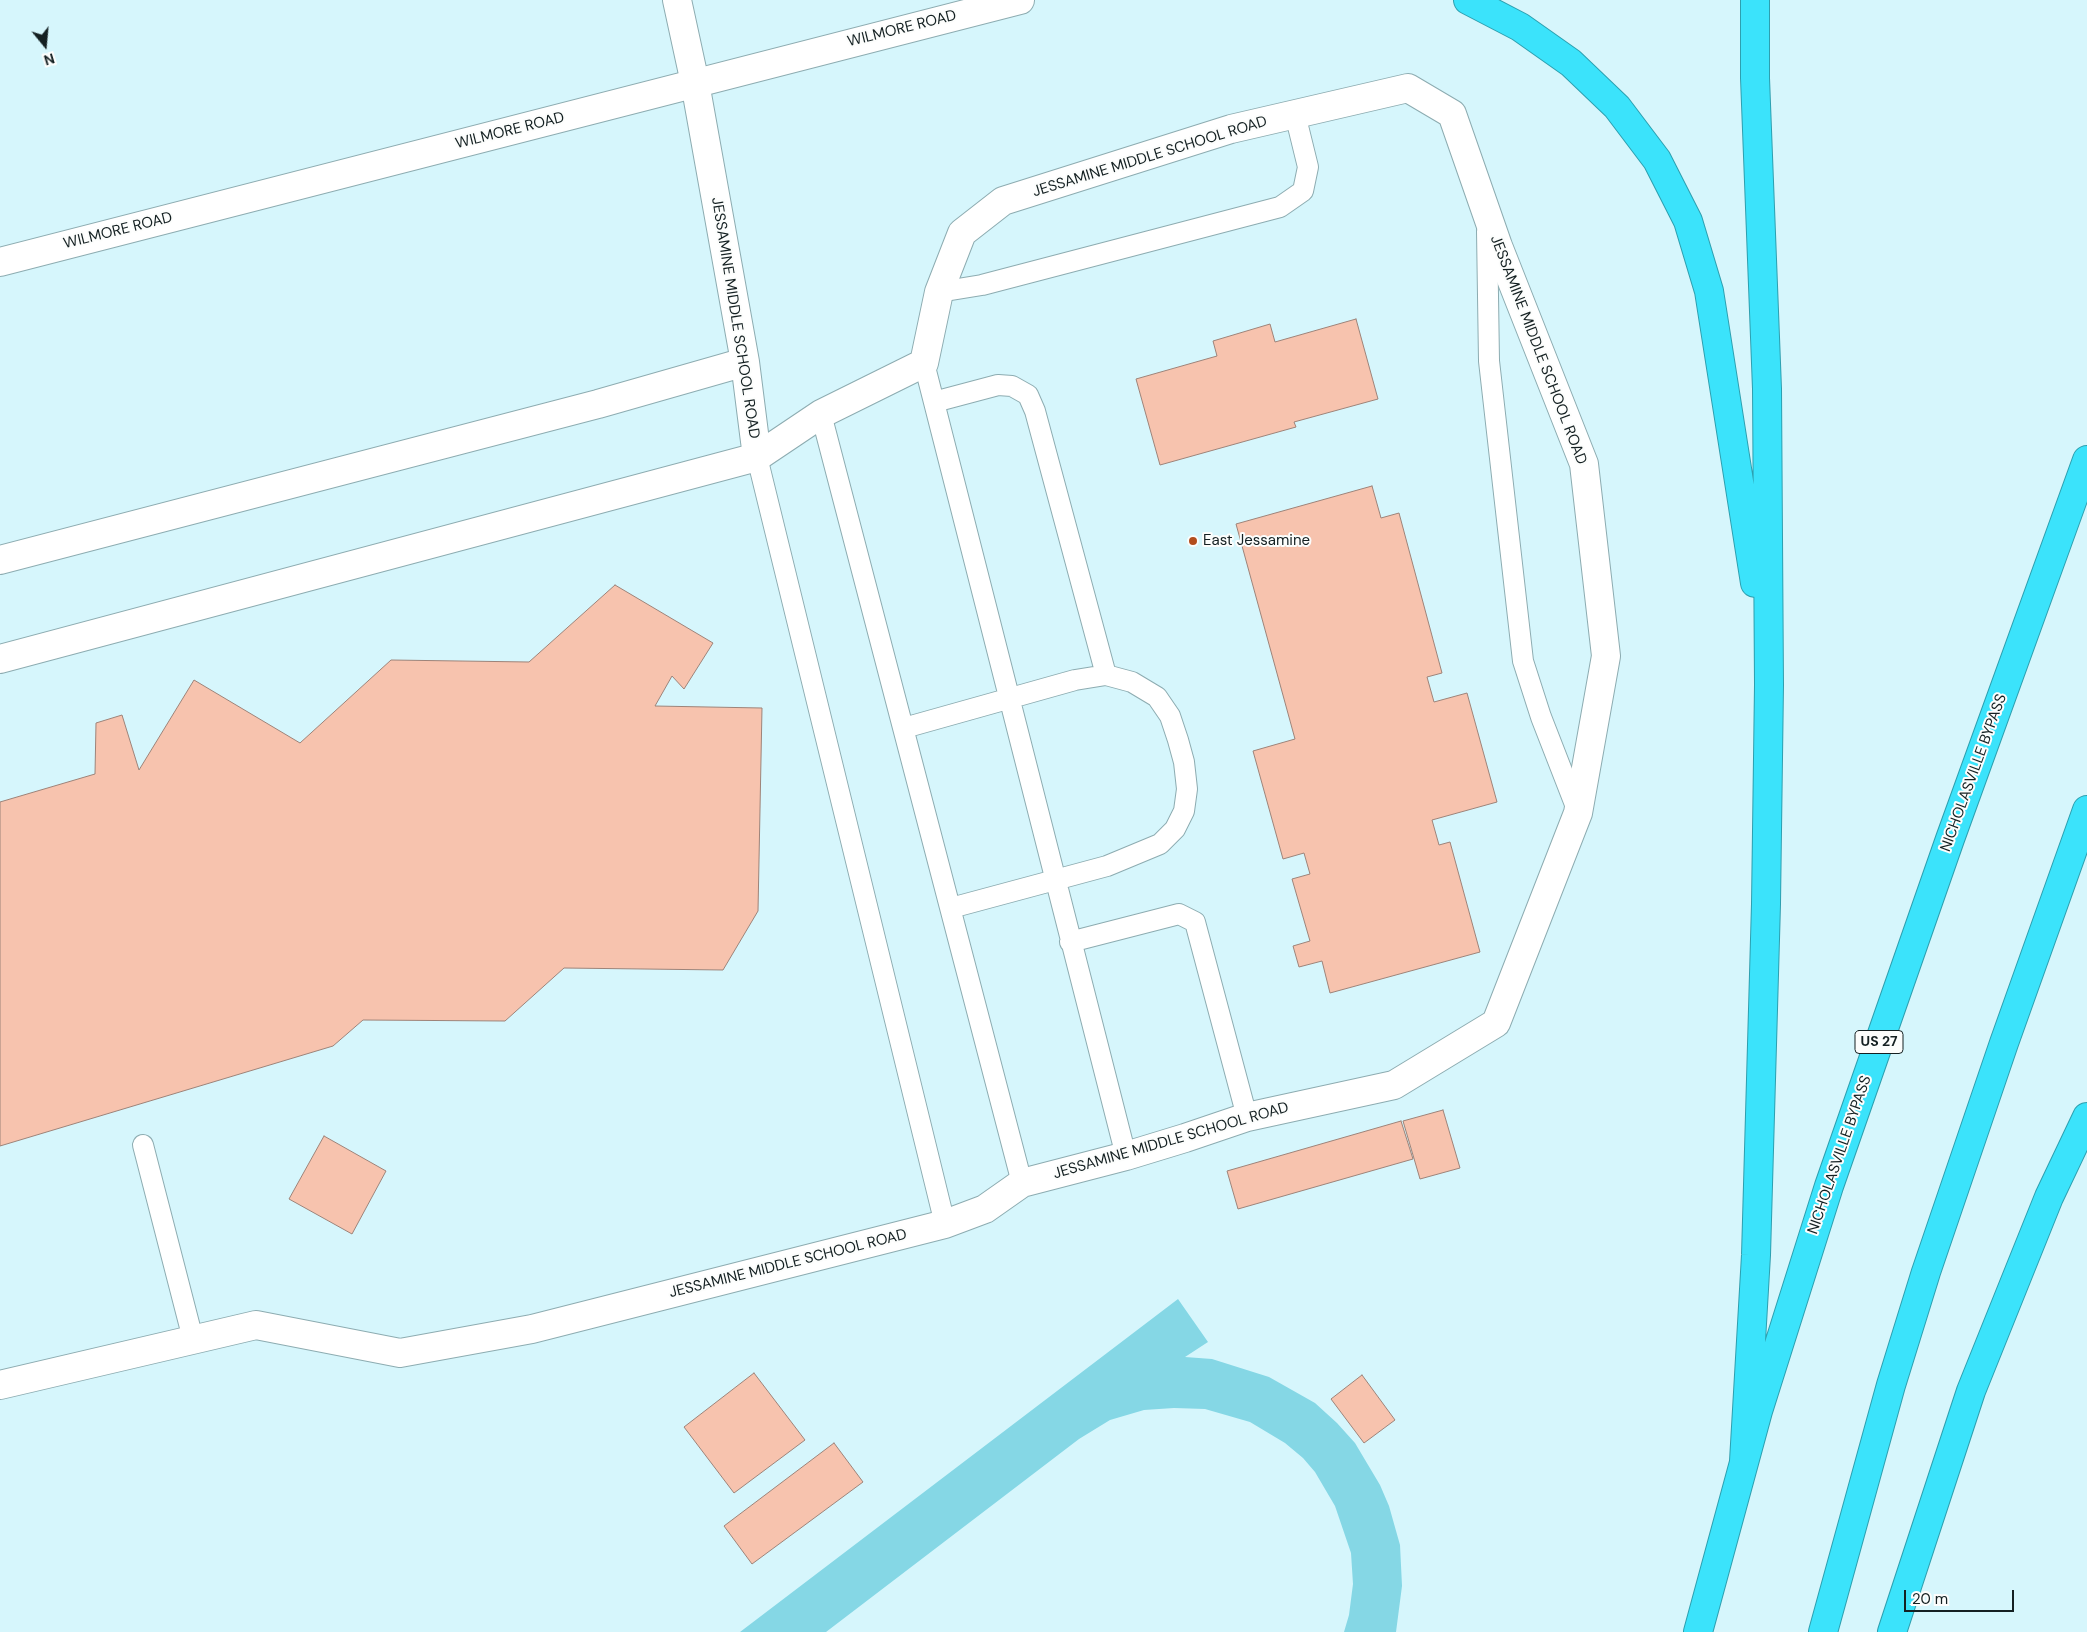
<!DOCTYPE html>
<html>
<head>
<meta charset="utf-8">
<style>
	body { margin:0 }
	#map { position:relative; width:2087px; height:1632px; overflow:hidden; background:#d6f6fc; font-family:"DM Sans",sans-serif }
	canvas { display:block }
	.north { position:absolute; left:20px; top:20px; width:50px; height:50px; -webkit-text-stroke:4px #fcfdfc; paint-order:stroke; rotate:163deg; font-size:14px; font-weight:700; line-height:20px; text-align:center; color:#142022 }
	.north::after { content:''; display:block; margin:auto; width:18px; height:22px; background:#142022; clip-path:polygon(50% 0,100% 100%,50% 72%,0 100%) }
	.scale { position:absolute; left:1904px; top:1590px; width:110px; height:22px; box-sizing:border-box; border:2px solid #142022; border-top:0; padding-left:6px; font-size:15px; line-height:18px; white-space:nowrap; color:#142022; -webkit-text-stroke:4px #fcfdfc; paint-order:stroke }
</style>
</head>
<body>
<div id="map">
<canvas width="2087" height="1632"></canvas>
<div class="north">N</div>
<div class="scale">20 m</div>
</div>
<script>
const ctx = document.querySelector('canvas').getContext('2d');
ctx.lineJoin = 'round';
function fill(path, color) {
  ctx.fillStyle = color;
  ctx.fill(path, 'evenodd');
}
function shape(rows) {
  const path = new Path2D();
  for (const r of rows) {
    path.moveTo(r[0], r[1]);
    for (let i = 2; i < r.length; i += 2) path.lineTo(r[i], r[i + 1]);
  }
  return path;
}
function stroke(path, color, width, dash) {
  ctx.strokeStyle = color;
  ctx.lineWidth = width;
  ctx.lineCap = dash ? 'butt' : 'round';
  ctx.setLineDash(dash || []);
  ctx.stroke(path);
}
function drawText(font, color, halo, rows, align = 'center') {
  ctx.font = font + ' "DM Sans",sans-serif';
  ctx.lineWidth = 4;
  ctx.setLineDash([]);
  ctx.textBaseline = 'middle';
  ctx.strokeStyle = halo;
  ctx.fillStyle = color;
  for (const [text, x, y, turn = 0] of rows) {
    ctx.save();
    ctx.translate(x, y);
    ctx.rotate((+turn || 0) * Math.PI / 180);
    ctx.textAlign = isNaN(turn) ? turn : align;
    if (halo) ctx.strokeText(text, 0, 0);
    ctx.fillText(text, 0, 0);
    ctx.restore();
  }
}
fill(shape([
	[1178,1299,1208,1342,1185,1357,1212,1359,1269,1377,1315,1403,1337,1423,1355,1443,1380,1485,1389,1506,1400,1545,1402,1586,1396,1632,1344,1632,1349,1615,1353,1584,1351,1553,1335,1506,1315,1472,1303,1458,1285,1443,1250,1422,1205,1409,1174,1408,1144,1410,1110,1420,1079,1439,826,1632,740,1632]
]), '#85d7e5');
const building = shape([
	[1356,319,1378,399,1294,422,1296,427,1160,465,1136,379,1217,356,1213,341,1270,324,1275,342,1356,319],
	[1372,486,1381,518,1399,513,1442,673,1427,677,1434,702,1467,693,1497,802,1432,820,1439,845,1450,842,1480,952,1330,993,1322,961,1299,967,1293,946,1310,941,1292,879,1310,874,1304,853,1283,859,1253,751,1295,739,1236,524,1372,486],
	[615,585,713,643,684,689,672,676,655,706,762,708,758,911,723,970,564,968,505,1021,363,1020,333,1046,0,1146,0,802,95,774,96,723,122,715,139,770,194,680,300,743,391,660,529,662,615,585],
	[1443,1110,1460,1168,1420,1179,1403,1121,1443,1110],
	[1401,1121,1413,1159,1238,1209,1227,1171,1401,1121],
	[324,1136,386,1171,352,1234,289,1199,324,1136],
	[754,1373,805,1440,734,1493,684,1427,754,1373],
	[1362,1375,1395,1420,1364,1443,1331,1399,1362,1375],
	[834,1443,863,1482,752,1564,724,1526,834,1443]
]);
fill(building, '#f7c3ae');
stroke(building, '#9d8379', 1);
const lane = shape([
	[1487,231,1489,361,1523,661,1541,717,1578,812],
	[939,292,982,285,1280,207,1303,191,1308,167,1295,114],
	[924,363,1126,1156],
	[934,402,998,385,1012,386,1028,395,1035,411,1106,675],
	[821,414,1022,1183],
	[757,457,945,1224],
	[904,728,1075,680,1106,675,1132,682,1157,697,1170,716,1178,740,1184,762,1187,789,1184,811,1175,829,1160,844,1107,866,951,908],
	[1070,942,1179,914,1195,922,1247,1117],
	[143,1145,193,1339]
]);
const street = shape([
	[0,560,598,404,745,362],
	[0,659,757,457],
	[0,1385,256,1325,400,1353,532,1329,945,1224,985,1209,1022,1183,1126,1156,1185,1138,1247,1117,1394,1085,1496,1023,1578,813,1606,656,1584,464,1498,246,1452,114,1408,88,1231,129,1003,201,962,233,939,292,924,363,821,414,757,457,745,362,695,83,677,0]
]);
const secondary = shape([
	[0,262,1020,0]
]);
const highway = shape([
	[1468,0,1520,27,1571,63,1617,107,1657,160,1688,221,1709,291,1755,583],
	[1744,1461,1756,1255,1766,904,1769,685,1767,389,1755,78,1755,0],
	[1698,1632,1758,1411,1829,1186,1950,839,2087,460],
	[1823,1632,1891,1385,1926,1272,2004,1043,2087,810],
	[1892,1632,1971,1391,2049,1197,2087,1117]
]);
stroke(lane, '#8dacb1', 22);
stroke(street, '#8dacb1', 30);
stroke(secondary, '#8dacb1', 30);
stroke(highway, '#2d9faf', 30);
stroke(lane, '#fff', 20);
stroke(street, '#fff', 28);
stroke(secondary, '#fff', 28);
stroke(highway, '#3be3fb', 28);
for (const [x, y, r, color] of [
	[1193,541,5,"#b24d1d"]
]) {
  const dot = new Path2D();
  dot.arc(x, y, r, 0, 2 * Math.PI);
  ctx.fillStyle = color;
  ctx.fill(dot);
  stroke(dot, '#fcfdfc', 2);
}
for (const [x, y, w] of [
	[1879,1042,48]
]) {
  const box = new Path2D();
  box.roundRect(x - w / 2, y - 11.5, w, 23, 4);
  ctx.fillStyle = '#fcfdfc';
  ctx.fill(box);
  stroke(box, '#142022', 1);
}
drawText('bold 14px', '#142022', null, [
	["US 27",1879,1042]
]);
drawText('15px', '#142022', '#fcfdfc', [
	["WILMORE ROAD",902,29,-14],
	["WILMORE ROAD",510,131,-14],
	["JESSAMINE MIDDLE SCHOOL ROAD",1150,157,-17],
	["WILMORE ROAD",118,231,-14],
	["JESSAMINE MIDDLE SCHOOL ROAD",735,318,81],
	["JESSAMINE MIDDLE SCHOOL ROAD",1538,350,69],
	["NICHOLASVILLE BYPASS",1974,773,-70],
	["JESSAMINE MIDDLE SCHOOL ROAD",1171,1141,-16],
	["NICHOLASVILLE BYPASS",1840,1155,-71],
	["JESSAMINE MIDDLE SCHOOL ROAD",788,1264,-14]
]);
drawText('15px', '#142022', '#fcfdfc', [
	["East Jessamine",1203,541]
], 'left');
</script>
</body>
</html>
